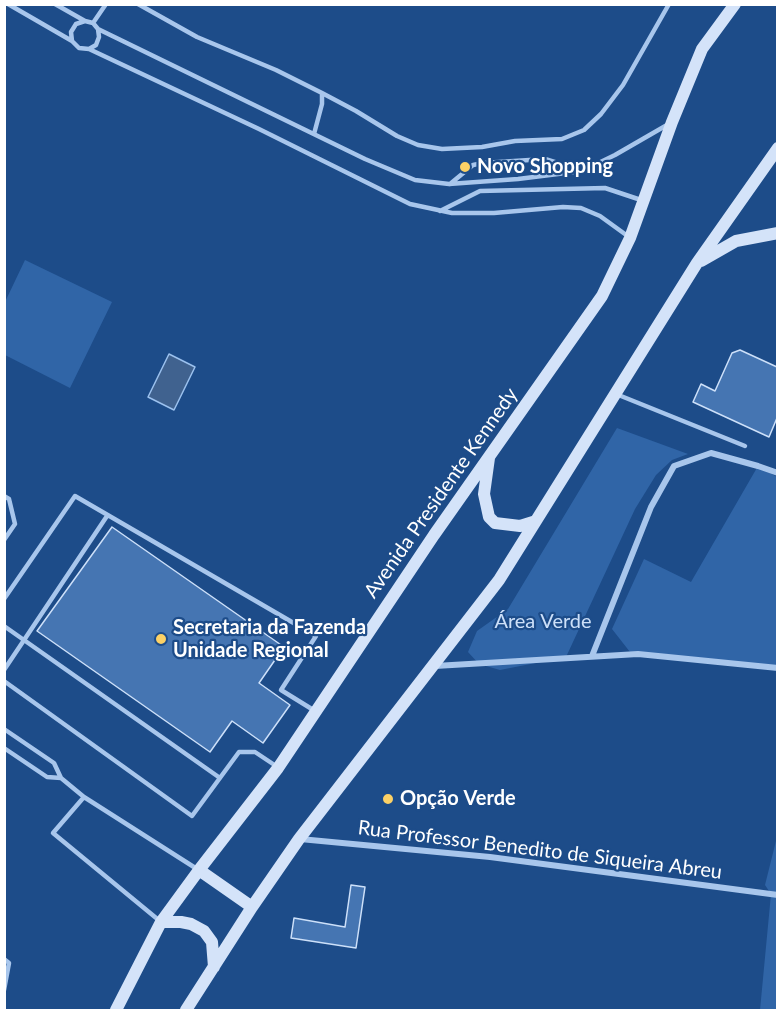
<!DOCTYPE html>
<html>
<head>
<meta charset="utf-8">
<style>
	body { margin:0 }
	#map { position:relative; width:782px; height:1015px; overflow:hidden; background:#1d4c89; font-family:Lato,sans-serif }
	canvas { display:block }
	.frame { position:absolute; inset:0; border:6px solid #fff; pointer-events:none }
</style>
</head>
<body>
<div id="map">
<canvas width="782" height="1015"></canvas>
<div class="frame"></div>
</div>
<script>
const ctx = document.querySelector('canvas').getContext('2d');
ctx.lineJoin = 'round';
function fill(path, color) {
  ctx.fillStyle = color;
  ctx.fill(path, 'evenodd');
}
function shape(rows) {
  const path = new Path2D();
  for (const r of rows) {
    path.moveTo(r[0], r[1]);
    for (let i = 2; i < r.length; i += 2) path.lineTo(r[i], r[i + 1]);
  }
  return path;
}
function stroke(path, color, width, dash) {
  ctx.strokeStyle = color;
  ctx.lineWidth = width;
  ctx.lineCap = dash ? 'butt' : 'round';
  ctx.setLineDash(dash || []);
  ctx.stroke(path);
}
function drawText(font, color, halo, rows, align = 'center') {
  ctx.font = font + ' Lato,sans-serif';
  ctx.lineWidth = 4.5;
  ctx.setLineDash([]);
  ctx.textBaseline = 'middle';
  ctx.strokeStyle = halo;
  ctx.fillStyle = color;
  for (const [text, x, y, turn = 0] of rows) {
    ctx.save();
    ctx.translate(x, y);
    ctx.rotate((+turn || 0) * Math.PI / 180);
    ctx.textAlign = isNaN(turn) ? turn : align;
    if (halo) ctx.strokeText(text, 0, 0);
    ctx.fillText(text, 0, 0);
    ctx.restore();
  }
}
fill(shape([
	[25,260,112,302,70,388,5,355,5,302],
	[617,428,688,454,672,460,656,475,635,509,566,657,500,670,479,664,468,652,477,631,508,609],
	[758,466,777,477,777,668,630,652,612,629,644,559,691,582],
	[777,837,777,1010,760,1010,771,894,765,885]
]), '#3065a7');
const water = shape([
	[169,354,195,367,174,410,148,397,169,354]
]);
fill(water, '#40628f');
stroke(water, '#9bc1ee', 1.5);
const building = shape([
	[740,350,777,367,777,418,769,437,693,402,701,384,715,391,732,353,740,350],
	[112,527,284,647,259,683,290,705,263,743,232,721,210,752,37,631,112,527],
	[351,885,365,887,356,948,291,938,294,918,345,927,351,885]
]);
fill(building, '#4575b2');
stroke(building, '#cde0f9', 1.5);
stroke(shape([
	[8,4,72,41,79,48,89,49,96,45,99,37,98,29,93,23,85,21,76,24,71,32,72,41],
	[55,4,85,21],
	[138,4,197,37,276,70,322,93,356,111,397,136,418,145,442,149,482,147,515,141,562,139,584,130,601,114,623,85,669,4],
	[93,23,106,4],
	[98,29,365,159,415,180,449,184,518,179,582,171,615,155,667,125],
	[89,49,259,129,410,204,452,213,494,213,563,207,581,208,600,216,629,237],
	[314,134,322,104,322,93],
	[450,184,473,165,483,163,545,159,580,170],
	[440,211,480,191,605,188,644,201],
	[616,394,745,446],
	[4,496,9,499,15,524,4,540],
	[4,599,75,496,316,636,281,690,315,711],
	[4,626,220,778],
	[4,670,107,516],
	[4,681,192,816,239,752,255,752,276,766],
	[4,729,54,763,61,778,84,797],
	[4,748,47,777,61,778],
	[161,922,53,833,84,797,197,869],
	[4,959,9,963,4,990]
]), '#a8c6ec', 4.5);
stroke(shape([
	[592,656,651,507,674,466,711,453,758,466,778,473],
	[435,666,638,654,778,668],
	[300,839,490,857,778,895]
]), '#a8c6ec', 6);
stroke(shape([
	[701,261,736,241,778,233],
	[489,458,484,494,489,517,495,523,520,526,536,521],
	[199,870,252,907],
	[161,922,181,922,191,924,204,931,212,942,214,967],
	[116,1010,161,922,199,870,278,768,434,535,602,296,630,238,672,122,702,49,735,4],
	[186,1010,252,907,299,839,499,580,697,263,778,148]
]), '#d4e3f9', 12);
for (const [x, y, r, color] of [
	[465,167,6,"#fcd166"],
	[161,639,6,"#fcd166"],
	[388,799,6,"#fcd166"]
]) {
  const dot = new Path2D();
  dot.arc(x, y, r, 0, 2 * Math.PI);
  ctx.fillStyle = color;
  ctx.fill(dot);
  stroke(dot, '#1d4c89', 2);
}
drawText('bold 20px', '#fff', '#1d4c89', [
	["Novo Shopping",477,167],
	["Secretaria da Fazenda",173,628],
	["Unidade Regional",173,651],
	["Opção Verde",400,799]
], 'left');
drawText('20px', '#fff', '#1d4c89', [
	["Avenida Presidente Kennedy",441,493,-55],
	["Rua Professor Benedito de Siqueira Abreu",540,850,7]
]);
drawText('20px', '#cde0f9', '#1d4c89', [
	["Área Verde",543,622]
]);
</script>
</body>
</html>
